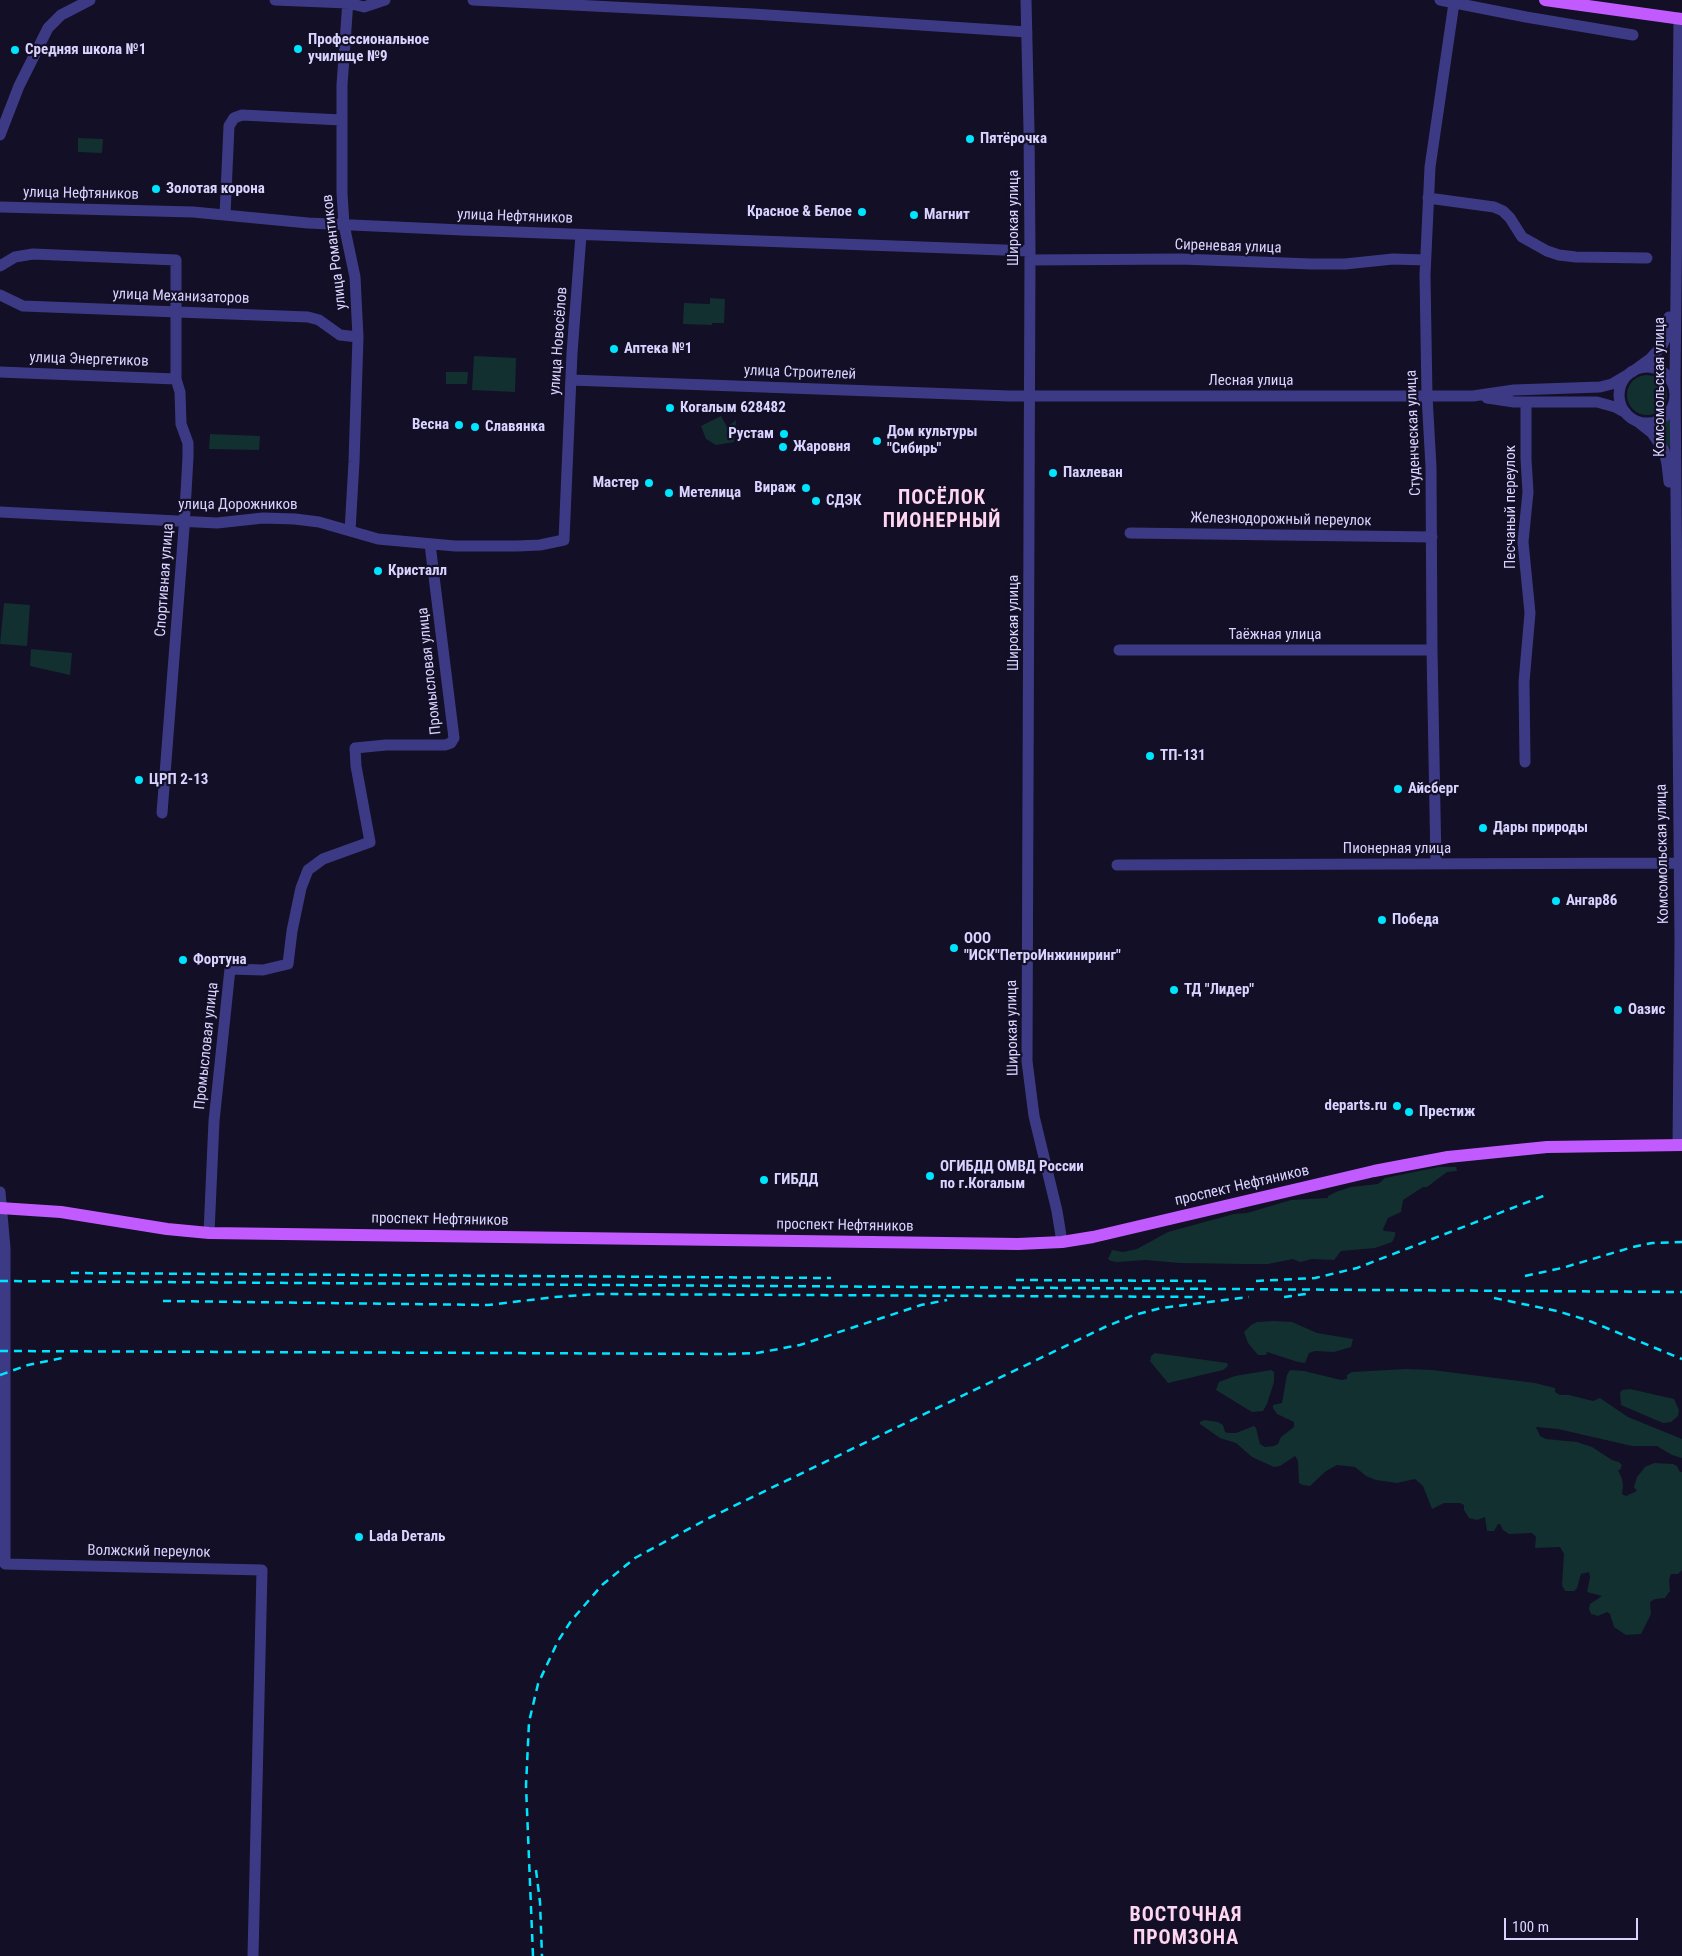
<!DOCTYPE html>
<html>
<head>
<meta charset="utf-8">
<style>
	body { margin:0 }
	#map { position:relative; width:1682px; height:1956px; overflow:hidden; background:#130f26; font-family:"Roboto Condensed",sans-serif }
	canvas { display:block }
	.scale { position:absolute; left:1504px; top:1918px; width:134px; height:22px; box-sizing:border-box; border:2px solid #d9d4ff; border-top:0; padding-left:6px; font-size:15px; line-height:18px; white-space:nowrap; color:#d9d4ff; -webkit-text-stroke:4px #130f26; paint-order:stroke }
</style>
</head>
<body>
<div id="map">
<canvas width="1682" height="1956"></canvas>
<div class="scale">100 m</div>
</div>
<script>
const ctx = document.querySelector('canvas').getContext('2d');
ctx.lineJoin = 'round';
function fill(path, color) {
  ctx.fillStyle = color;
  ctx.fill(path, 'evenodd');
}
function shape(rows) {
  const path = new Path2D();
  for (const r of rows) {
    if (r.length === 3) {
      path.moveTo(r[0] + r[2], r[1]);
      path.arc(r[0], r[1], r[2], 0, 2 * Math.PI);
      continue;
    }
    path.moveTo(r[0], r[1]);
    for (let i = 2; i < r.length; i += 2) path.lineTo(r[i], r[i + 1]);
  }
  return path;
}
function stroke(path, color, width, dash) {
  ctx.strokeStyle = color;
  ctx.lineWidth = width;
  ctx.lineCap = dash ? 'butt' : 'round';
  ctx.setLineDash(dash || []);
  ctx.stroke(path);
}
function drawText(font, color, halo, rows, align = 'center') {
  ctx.font = font + ' "Roboto Condensed",sans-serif';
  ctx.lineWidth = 4.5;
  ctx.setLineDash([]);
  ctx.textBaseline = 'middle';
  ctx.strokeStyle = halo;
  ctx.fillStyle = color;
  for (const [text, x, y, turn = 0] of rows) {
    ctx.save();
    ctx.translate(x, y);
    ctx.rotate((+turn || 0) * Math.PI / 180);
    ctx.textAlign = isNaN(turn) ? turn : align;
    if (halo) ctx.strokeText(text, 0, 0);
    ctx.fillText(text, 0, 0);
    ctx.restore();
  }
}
fill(shape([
	[78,138,103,139,102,153,78,152],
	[710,298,725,299,724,323,712,323,712,325,683,324,684,303,710,304],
	[474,356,516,358,515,392,472,390],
	[446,372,468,372,467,384,446,384],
	[1647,395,20],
	[721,416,727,427,736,420,734,442,716,445,706,439,701,426],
	[1670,420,1670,448,1656,429],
	[210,434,260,436,259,450,209,449],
	[4,603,30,605,27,646,0,644],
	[31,649,72,653,70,675,30,666],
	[1439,1167,1456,1167,1457,1171,1447,1172,1427,1187,1423,1187,1403,1200,1401,1212,1388,1218,1383,1229,1384,1231,1395,1232,1395,1236,1392,1242,1375,1248,1341,1251,1334,1260,1312,1259,1300,1262,1293,1259,1268,1264,1245,1264,1180,1263,1145,1260,1117,1262,1111,1261,1108,1259,1112,1250,1123,1252,1137,1249,1168,1232,1234,1214,1247,1213,1291,1200,1328,1198,1328,1196,1336,1192,1351,1187,1378,1184,1385,1178],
	[1274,1321,1292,1322,1317,1333,1353,1339,1351,1347,1334,1352,1315,1351,1309,1353,1305,1363,1298,1362,1267,1352,1266,1355,1258,1355,1248,1343,1244,1332,1251,1325,1257,1322],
	[1155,1353,1227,1363,1228,1366,1223,1370,1168,1383,1150,1361,1151,1356],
	[1406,1369,1432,1370,1535,1383,1555,1388,1555,1392,1560,1395,1569,1395,1593,1401,1600,1398,1628,1417,1682,1439,1682,1458,1672,1455,1657,1446,1632,1446,1558,1429,1536,1427,1540,1436,1546,1439,1577,1442,1592,1447,1612,1460,1619,1462,1622,1465,1620,1470,1618,1470,1622,1479,1623,1486,1622,1494,1626,1496,1637,1491,1634,1487,1637,1477,1645,1467,1654,1463,1673,1464,1677,1466,1680,1472,1682,1472,1682,1570,1678,1574,1671,1574,1669,1580,1670,1591,1665,1598,1655,1599,1650,1602,1651,1614,1641,1634,1626,1635,1614,1627,1610,1614,1607,1612,1598,1616,1591,1614,1589,1609,1590,1604,1602,1596,1587,1592,1590,1577,1589,1572,1581,1574,1577,1588,1574,1591,1565,1591,1562,1585,1564,1554,1560,1547,1535,1548,1536,1537,1532,1533,1509,1534,1503,1530,1500,1524,1498,1524,1494,1531,1487,1531,1485,1517,1477,1520,1469,1518,1464,1510,1464,1505,1460,1503,1444,1503,1432,1509,1423,1486,1415,1479,1397,1483,1376,1480,1366,1476,1355,1467,1337,1465,1326,1471,1310,1486,1303,1485,1299,1483,1298,1461,1295,1456,1280,1466,1274,1467,1252,1457,1236,1443,1220,1438,1200,1424,1200,1422,1204,1420,1218,1422,1223,1425,1225,1432,1228,1433,1236,1433,1254,1426,1256,1428,1260,1444,1265,1447,1274,1446,1278,1444,1281,1437,1294,1427,1294,1422,1277,1414,1273,1408,1273,1405,1282,1403,1287,1375,1290,1370,1304,1371,1341,1380,1347,1379,1347,1375,1352,1372],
	[1271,1370,1274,1372,1274,1382,1267,1404,1263,1411,1252,1412,1216,1390,1219,1382,1235,1376],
	[1630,1389,1674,1399,1679,1410,1678,1416,1671,1422,1663,1423,1621,1405,1620,1393,1622,1390]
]), '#12302f');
stroke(shape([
	[275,0,348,3,364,7,385,0],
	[348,0,342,85,342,193,344,225,355,277,358,337,354,462,350,531],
	[473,0,753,14,1027,32],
	[1026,0,1029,130,1030,251,1027,1061,1034,1116,1057,1211,1062,1242],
	[1440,0,1526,17,1633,35],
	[0,135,19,86,48,28,61,15,90,0],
	[1428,198,1494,207,1503,211,1510,218,1522,237,1547,251,1559,255,1576,257,1647,258],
	[0,207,193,212,308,223,462,230,1030,251],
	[225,215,229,126,234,118,242,115,341,120],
	[1030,260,1181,259,1311,264,1345,264,1393,259,1425,260],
	[0,266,15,257,33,254,176,260,176,379,180,392,181,424,188,443,188,457,184,528,162,813],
	[0,295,23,306,308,317,319,320,340,335,358,337],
	[1647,395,28],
	[0,372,176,379],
	[1632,372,1650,359,1662,346,1667,335,1669,317],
	[571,380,1009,396,1473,396,1514,390,1600,387,1612,384,1629,374],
	[1487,398,1514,402,1597,402,1615,407,1626,413],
	[1638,422,1652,433,1664,450,1667,464,1669,482],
	[0,512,217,523,263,518,295,519,319,522,378,539,455,546,517,546,540,545,564,540,572,353,581,235],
	[1130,533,1432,537],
	[1119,650,1432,650],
	[1525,762,1524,682,1530,613,1523,542,1528,492,1526,459,1526,402],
	[1436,864,1432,650,1431,467,1427,396,1425,275,1430,167,1454,3],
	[1117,865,1678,863],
	[1678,1145,1680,942,1675,383,1679,18],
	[0,1192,5,1248,5,1564,262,1570,253,1956],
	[209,1233,214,1121,230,969,263,970,288,964,292,931,301,888,308,870,323,859,370,842,356,766,355,748,386,745,445,745,451,743,454,738,430,544]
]), '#3d3a85', 11);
stroke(shape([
	[1545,0,1682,19],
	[0,1208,61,1212,167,1229,209,1233,1018,1244,1062,1242,1093,1237,1374,1171,1448,1157,1547,1147,1682,1145]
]), '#c25bff', 12);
stroke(shape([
	[71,1273,831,1278],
	[1525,1276,1562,1268,1633,1247,1652,1243,1682,1242],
	[1016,1280,1208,1281],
	[0,1281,1682,1292],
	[1256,1281,1315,1278,1357,1268,1546,1195],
	[1284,1297,1306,1294],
	[1494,1298,1557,1311,1587,1320,1682,1359],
	[163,1301,488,1305,555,1297,597,1294,1205,1297],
	[0,1351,732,1354,757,1353,800,1345,921,1305,947,1300],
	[0,1375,28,1365,67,1357],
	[536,1870,540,1902,542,1956],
	[533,1956,526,1786,529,1722,538,1684,558,1641,571,1621,602,1585,635,1558,709,1518,1105,1327,1134,1315,1161,1308,1249,1297]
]), '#00e5ff', 2.5, [8, 6]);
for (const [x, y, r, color] of [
	[298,49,5,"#00e5ff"],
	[15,50,5,"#00e5ff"],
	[970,139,5,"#00e5ff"],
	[156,189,5,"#00e5ff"],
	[862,212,5,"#00e5ff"],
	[914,215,5,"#00e5ff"],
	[614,349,5,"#00e5ff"],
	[670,408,5,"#00e5ff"],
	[459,425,5,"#00e5ff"],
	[475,427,5,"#00e5ff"],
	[784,434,5,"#00e5ff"],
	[877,441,5,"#00e5ff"],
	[783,447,5,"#00e5ff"],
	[1053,473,5,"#00e5ff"],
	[649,483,5,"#00e5ff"],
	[806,488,5,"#00e5ff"],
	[669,493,5,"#00e5ff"],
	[816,501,5,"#00e5ff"],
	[378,571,5,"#00e5ff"],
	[1150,756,5,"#00e5ff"],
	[139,780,5,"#00e5ff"],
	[1398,789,5,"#00e5ff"],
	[1483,828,5,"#00e5ff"],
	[1556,901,5,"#00e5ff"],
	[1382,920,5,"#00e5ff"],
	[954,948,5,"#00e5ff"],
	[183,960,5,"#00e5ff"],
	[1174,990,5,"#00e5ff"],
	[1618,1010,5,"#00e5ff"],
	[1397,1106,5,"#00e5ff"],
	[1409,1112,5,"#00e5ff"],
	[930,1176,5,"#00e5ff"],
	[764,1180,5,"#00e5ff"],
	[359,1537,5,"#00e5ff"]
]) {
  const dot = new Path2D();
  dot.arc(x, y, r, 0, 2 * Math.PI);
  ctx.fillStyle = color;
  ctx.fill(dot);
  stroke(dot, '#130f26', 2);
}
drawText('bold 15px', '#d9d4ff', '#130f26', [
	["Профессиональное",308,40],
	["училище №9",308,57],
	["Средняя школа №1",25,50],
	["Пятёрочка",980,139],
	["Золотая корона",166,189],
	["Красное & Белое",852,212,"right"],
	["Магнит",924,215],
	["Аптека №1",624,349],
	["Когалым 628482",680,408],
	["Весна",449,425,"right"],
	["Славянка",485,427],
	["Дом культуры",887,432],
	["\"Сибирь\"",887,449],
	["Рустам",774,434,"right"],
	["Жаровня",793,447],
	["Пахлеван",1063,473],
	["Мастер",639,483,"right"],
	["Вираж",796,488,"right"],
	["Метелица",679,493],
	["СДЭК",826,501],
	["Кристалл",388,571],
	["ТП-131",1160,756],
	["ЦРП 2-13",149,780],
	["Айсберг",1408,789],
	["Дары природы",1493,828],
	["Ангар86",1566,901],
	["Победа",1392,920],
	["ООО",964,939],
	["\"ИСК\"ПетроИнжиниринг\"",964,956],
	["Фортуна",193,960],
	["ТД \"Лидер\"",1184,990],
	["Оазис",1628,1010],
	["departs.ru",1387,1106,"right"],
	["Престиж",1419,1112],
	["ОГИБДД ОМВД России",940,1167],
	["по г.Когалым",940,1184],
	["ГИБДД",774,1180],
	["Lada Dеталь",369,1537]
], 'left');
drawText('15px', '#d9d4ff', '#130f26', [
	["улица Нефтяников",81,194,1],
	["улица Нефтяников",515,217,2],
	["Широкая улица",1014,218,-90],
	["Сиреневая улица",1228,247,2],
	["улица Романтиков",335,252,-97],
	["улица Механизаторов",181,297,2],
	["улица Новосёлов",559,341,-86],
	["улица Энергетиков",89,360,2],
	["улица Строителей",800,373,2],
	["Лесная улица",1251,381],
	["Комсомольская улица",1660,387,-90],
	["Студенческая улица",1414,433,-92],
	["улица Дорожников",238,505],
	["Песчаный переулок",1511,507,-90],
	["Железнодорожный переулок",1281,520,1],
	["Спортивная улица",165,580,-86],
	["Широкая улица",1014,623,-90],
	["Таёжная улица",1275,635],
	["Промысловая улица",430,671,-96],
	["Пионерная улица",1397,849],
	["Комсомольская улица",1663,854,-91],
	["Широкая улица",1013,1028,-91],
	["Промысловая улица",207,1046,-84],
	["проспект Нефтяников",1242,1186,-13],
	["проспект Нефтяников",440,1220,1],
	["проспект Нефтяников",845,1226,1],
	["Волжский переулок",149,1552,1]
]);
ctx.letterSpacing = '1px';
drawText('bold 20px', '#ffd6f0', '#130f26', [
	["ПОСЁЛОК",942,499],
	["ПИОНЕРНЫЙ",942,522],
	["ВОСТОЧНАЯ",1186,1916],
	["ПРОМЗОНА",1186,1939]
]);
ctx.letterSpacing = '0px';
</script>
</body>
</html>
